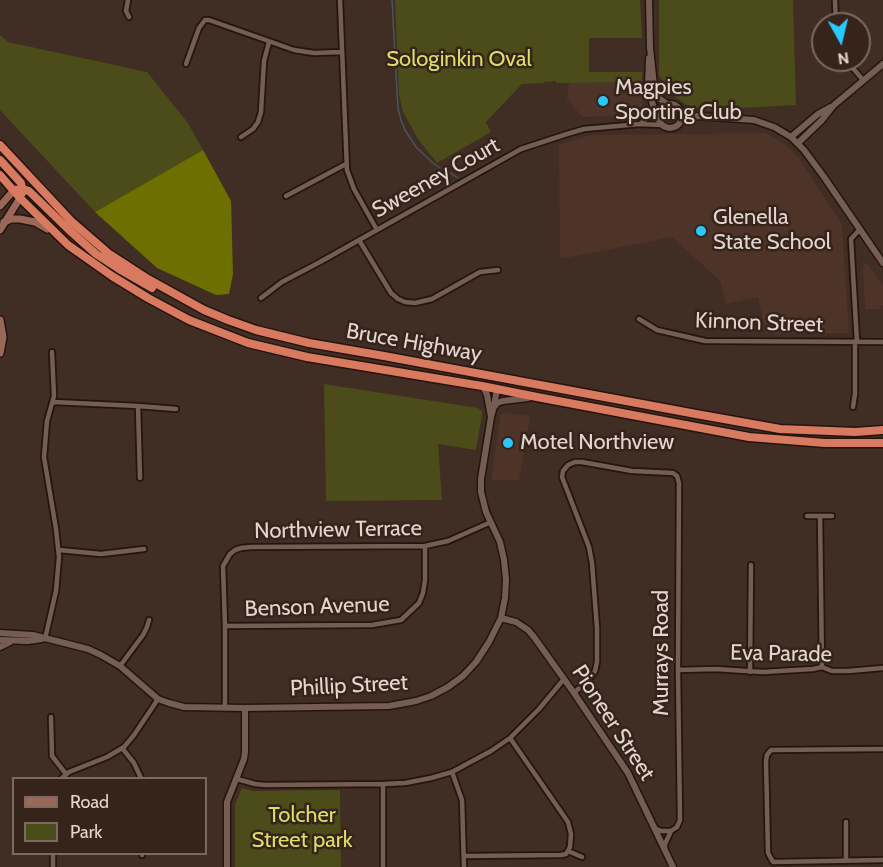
<!DOCTYPE html>
<html>
<head>
<meta charset="utf-8">
<style>
	body { margin:0 }
	#map { position:relative; width:883px; height:867px; overflow:hidden; background:#402d24; font-family:Cabin,sans-serif }
	canvas { display:block }
	.legend { position:absolute; left:12px; top:777px; width:195px; height:78px; box-sizing:border-box; background:#36231a; border:2px solid #7b6a62; margin:0; padding:8px 10px; list-style:none; font-size:18px; color:#e2d4cf }
	.legend li { display:flex; align-items:center; gap:12px; height:30px }
	.legend b { width:30px; border:2px solid #7b6a62 }
	.north { position:absolute; left:811px; top:12px; width:60px; height:60px; box-sizing:border-box; background:#36231a; border:2px solid #7b6a62; border-radius:50%; rotate:172deg; font-size:16px; font-weight:700; line-height:24px; text-align:center; color:#e2d4cf }
	.north::after { content:''; display:block; margin:auto; width:21px; height:27px; background:#29c8ff; clip-path:polygon(50% 0,100% 100%,50% 72%,0 100%) }
</style>
</head>
<body>
<div id="map">
<canvas width="883" height="867"></canvas>
<ul class="legend">
<li><b style="height:8px;background:#996858"></b>Road</li>
<li><b style="height:16px;background:#4b4c1a"></b>Park</li>
</ul>
<div class="north">N</div>
</div>
<script>
const ctx = document.querySelector('canvas').getContext('2d');
ctx.lineJoin = 'round';
function fill(path, color) {
  ctx.fillStyle = color;
  ctx.fill(path, 'evenodd');
}
function shape(rows) {
  const path = new Path2D();
  for (const r of rows) {
    if (r.length === 3) {
      path.moveTo(r[0] + r[2], r[1]);
      path.arc(r[0], r[1], r[2], 0, 2 * Math.PI);
      continue;
    }
    path.moveTo(r[0], r[1]);
    for (let i = 2; i < r.length; i += 2) path.lineTo(r[i], r[i + 1]);
  }
  return path;
}
function stroke(path, color, width, dash) {
  ctx.strokeStyle = color;
  ctx.lineWidth = width;
  ctx.lineCap = dash ? 'butt' : 'round';
  ctx.setLineDash(dash || []);
  ctx.stroke(path);
}
function drawText(font, color, halo, rows, align = 'center') {
  ctx.font = font + ' Cabin,sans-serif';
  ctx.lineWidth = 5;
  ctx.setLineDash([]);
  ctx.textBaseline = 'middle';
  ctx.strokeStyle = halo;
  ctx.fillStyle = color;
  for (const [text, x, y, turn = 0] of rows) {
    ctx.save();
    ctx.translate(x, y);
    ctx.rotate((+turn || 0) * Math.PI / 180);
    ctx.textAlign = isNaN(turn) ? turn : align;
    if (halo) ctx.strokeText(text, 0, 0);
    ctx.fillText(text, 0, 0);
    ctx.restore();
  }
}
fill(shape([
	[642,82,643,107,635,116,583,117,567,100,569,83],
	[766,133,786,145,798,157,842,224,849,333,766,334,758,297,726,304,720,281,672,237,560,259,559,145,591,135],
	[866,262,883,286,883,305,881,306,881,309,865,309,863,265],
	[506,413,530,416,519,480,491,480,500,417,501,414]
]), '#4e3328');
fill(shape([
	[395,0,640,0,642,38,589,38,589,72,642,72,642,82,556,83,556,81,544,82,543,83,522,84,486,122,491,132,437,163,418,139,403,112,399,94],
	[659,0,793,0,796,105,704,110,687,105,675,97,659,76],
	[0,35,8,42,147,72,188,123,203,150,95,212,0,110],
	[324,384,478,408,482,411,482,414,476,450,438,444,442,500,326,501],
	[242,788,253,791,340,790,341,867,235,867,235,804]
]), '#4b4c1a');
fill(shape([
	[203,150,231,201,233,274,229,294,216,295,157,268,95,212]
]), '#6d6f00');
stroke(shape([
	[392,0,398,109,401,120,405,130,416,147,434,164,440,168],
	[449,172,458,178]
]), '#44575e', 1.5);
const minor = shape([
	[128,0,126,11,129,17],
	[340,0,347,170,354,189,377,230],
	[835,0,836,24],
	[846,60,863,80],
	[186,64,199,28,205,20,209,20,294,50,314,53,342,52],
	[640,124,651,115,658,114],
	[241,137,253,129,258,122,261,112,264,61,269,42],
	[286,196,346,164],
	[359,240,391,293,398,299,405,302,415,303,432,299,480,272,498,270],
	[261,298,282,282,320,262,521,149,567,134,584,129,640,124,662,125],
	[639,319,657,330,705,341,883,342],
	[857,342,851,239,860,229],
	[54,402,138,406,176,409],
	[138,406,140,478],
	[853,407,855,394,855,342],
	[807,516,832,516],
	[820,516,822,667],
	[59,550,101,554,144,549],
	[225,626,372,625,401,620,419,603,423,593,425,580,425,546],
	[45,639,56,591,59,557,56,529,44,457,47,421,54,396,52,352],
	[120,666,143,635,147,627,149,620],
	[678,670,715,669,763,672,813,669,822,667,832,671,848,671,883,668],
	[750,672,751,565],
	[574,693,590,678,595,671,597,662,597,628,592,563,589,547,562,477,563,471,568,465,575,462,582,462,632,471,673,473,677,476,679,483,678,670,680,820,677,827,671,831,665,844,665,850],
	[225,708,225,626,223,566,230,554,235,550,241,548,251,547,425,546,448,541,491,522],
	[51,717,52,756,66,774],
	[122,748,134,763,141,778],
	[883,749,771,750,767,755,766,761,768,853,773,862,883,860],
	[452,772,462,800,464,867],
	[62,778,69,772,107,757,124,747,134,735,158,699],
	[237,779,255,784,265,785,383,784,405,783,431,778,452,772,491,751,510,738,539,709,564,679],
	[383,784,383,867],
	[846,822,846,861],
	[654,828,661,831,671,831],
	[568,851,582,857],
	[53,854,53,867],
	[142,854,142,855],
	[464,856,561,855,566,854,570,847,571,834,568,822,510,738]
]);
const tertiary = shape([
	[649,0,650,48,654,85,655,91,660,99,667,104],
	[649,58,648,87,654,109,658,112],
	[670,116,12],
	[680,122,690,117,698,116,754,120,774,127,791,137,804,150,824,177,883,263],
	[791,137,818,114,831,107],
	[798,143,822,120,834,105,883,64],
	[483,386,487,395,491,417],
	[495,406,497,403,503,401,528,398],
	[501,618,516,622,528,630,534,637,574,693,628,773,673,867],
	[0,633,33,635,88,649,101,655,120,666,158,699,169,703,184,707,245,708,389,706,416,701,431,696,448,687,463,676,476,662,489,642,501,618,505,598,506,579,504,560,500,542,486,512,481,492,481,479,491,417,494,406,497,389],
	[0,640,28,641,42,639],
	[0,647,10,642],
	[227,867,227,802,244,759,245,752,245,708]
]);
const secondary = shape([
	[0,206,14,190],
	[4,222,11,219,20,219,35,222,47,229],
	[0,230,20,198],
	[0,320,3,337,0,353]
]);
const trunk = shape([
	[0,145,71,221,108,253,148,279,204,310,228,320,256,330,309,343,384,356,696,414,780,429,855,432,883,430],
	[0,160,21,183,22,188,22,193],
	[0,175,20,198,68,245,112,276,148,298,189,320,248,343,307,357,482,386,537,397,749,437,825,443,883,443],
	[14,190,23,189,29,191,68,229,96,254,119,269,152,288]
]);
stroke(minor, '#26140d', 8);
stroke(tertiary, '#26140d', 9);
stroke(secondary, '#26140d', 10);
stroke(trunk, '#26140d', 11);
stroke(minor, '#745d53', 4.5);
stroke(tertiary, '#745d53', 6);
stroke(secondary, '#996858', 7);
stroke(trunk, '#d77a60', 8);
for (const [x, y, r, color] of [
	[603,101,6,"#29c8ff"],
	[701,231,6,"#29c8ff"],
	[508,443,6,"#29c8ff"]
]) {
  const dot = new Path2D();
  dot.arc(x, y, r, 0, 2 * Math.PI);
  ctx.fillStyle = color;
  ctx.fill(dot);
  stroke(dot, '#36231a', 2);
}
drawText('22px', '#dbdf64', '#36231a', [
	["Sologinkin Oval",459,60],
	["Tolcher",302,816],
	["Street park",302,841]
]);
drawText('22px', '#e2d4cf', '#36231a', [
	["Magpies",615,88],
	["Sporting Club",615,113],
	["Glenella",713,218],
	["State School",713,243],
	["Motel Northview",520,443]
], 'left');
drawText('22px', '#e2d4cf', '#36231a', [
	["Sweeney Court",436,178,-29],
	["Kinnon Street",759,323,2],
	["Bruce Highway",414,343,10],
	["Northview Terrace",338,530,-1],
	["Benson Avenue",317,607,-2],
	["Murrays Road",662,653,-90],
	["Eva Parade",781,654,1],
	["Phillip Street",349,686,-3],
	["Pioneer Street",613,723,57]
]);
</script>
</body>
</html>
